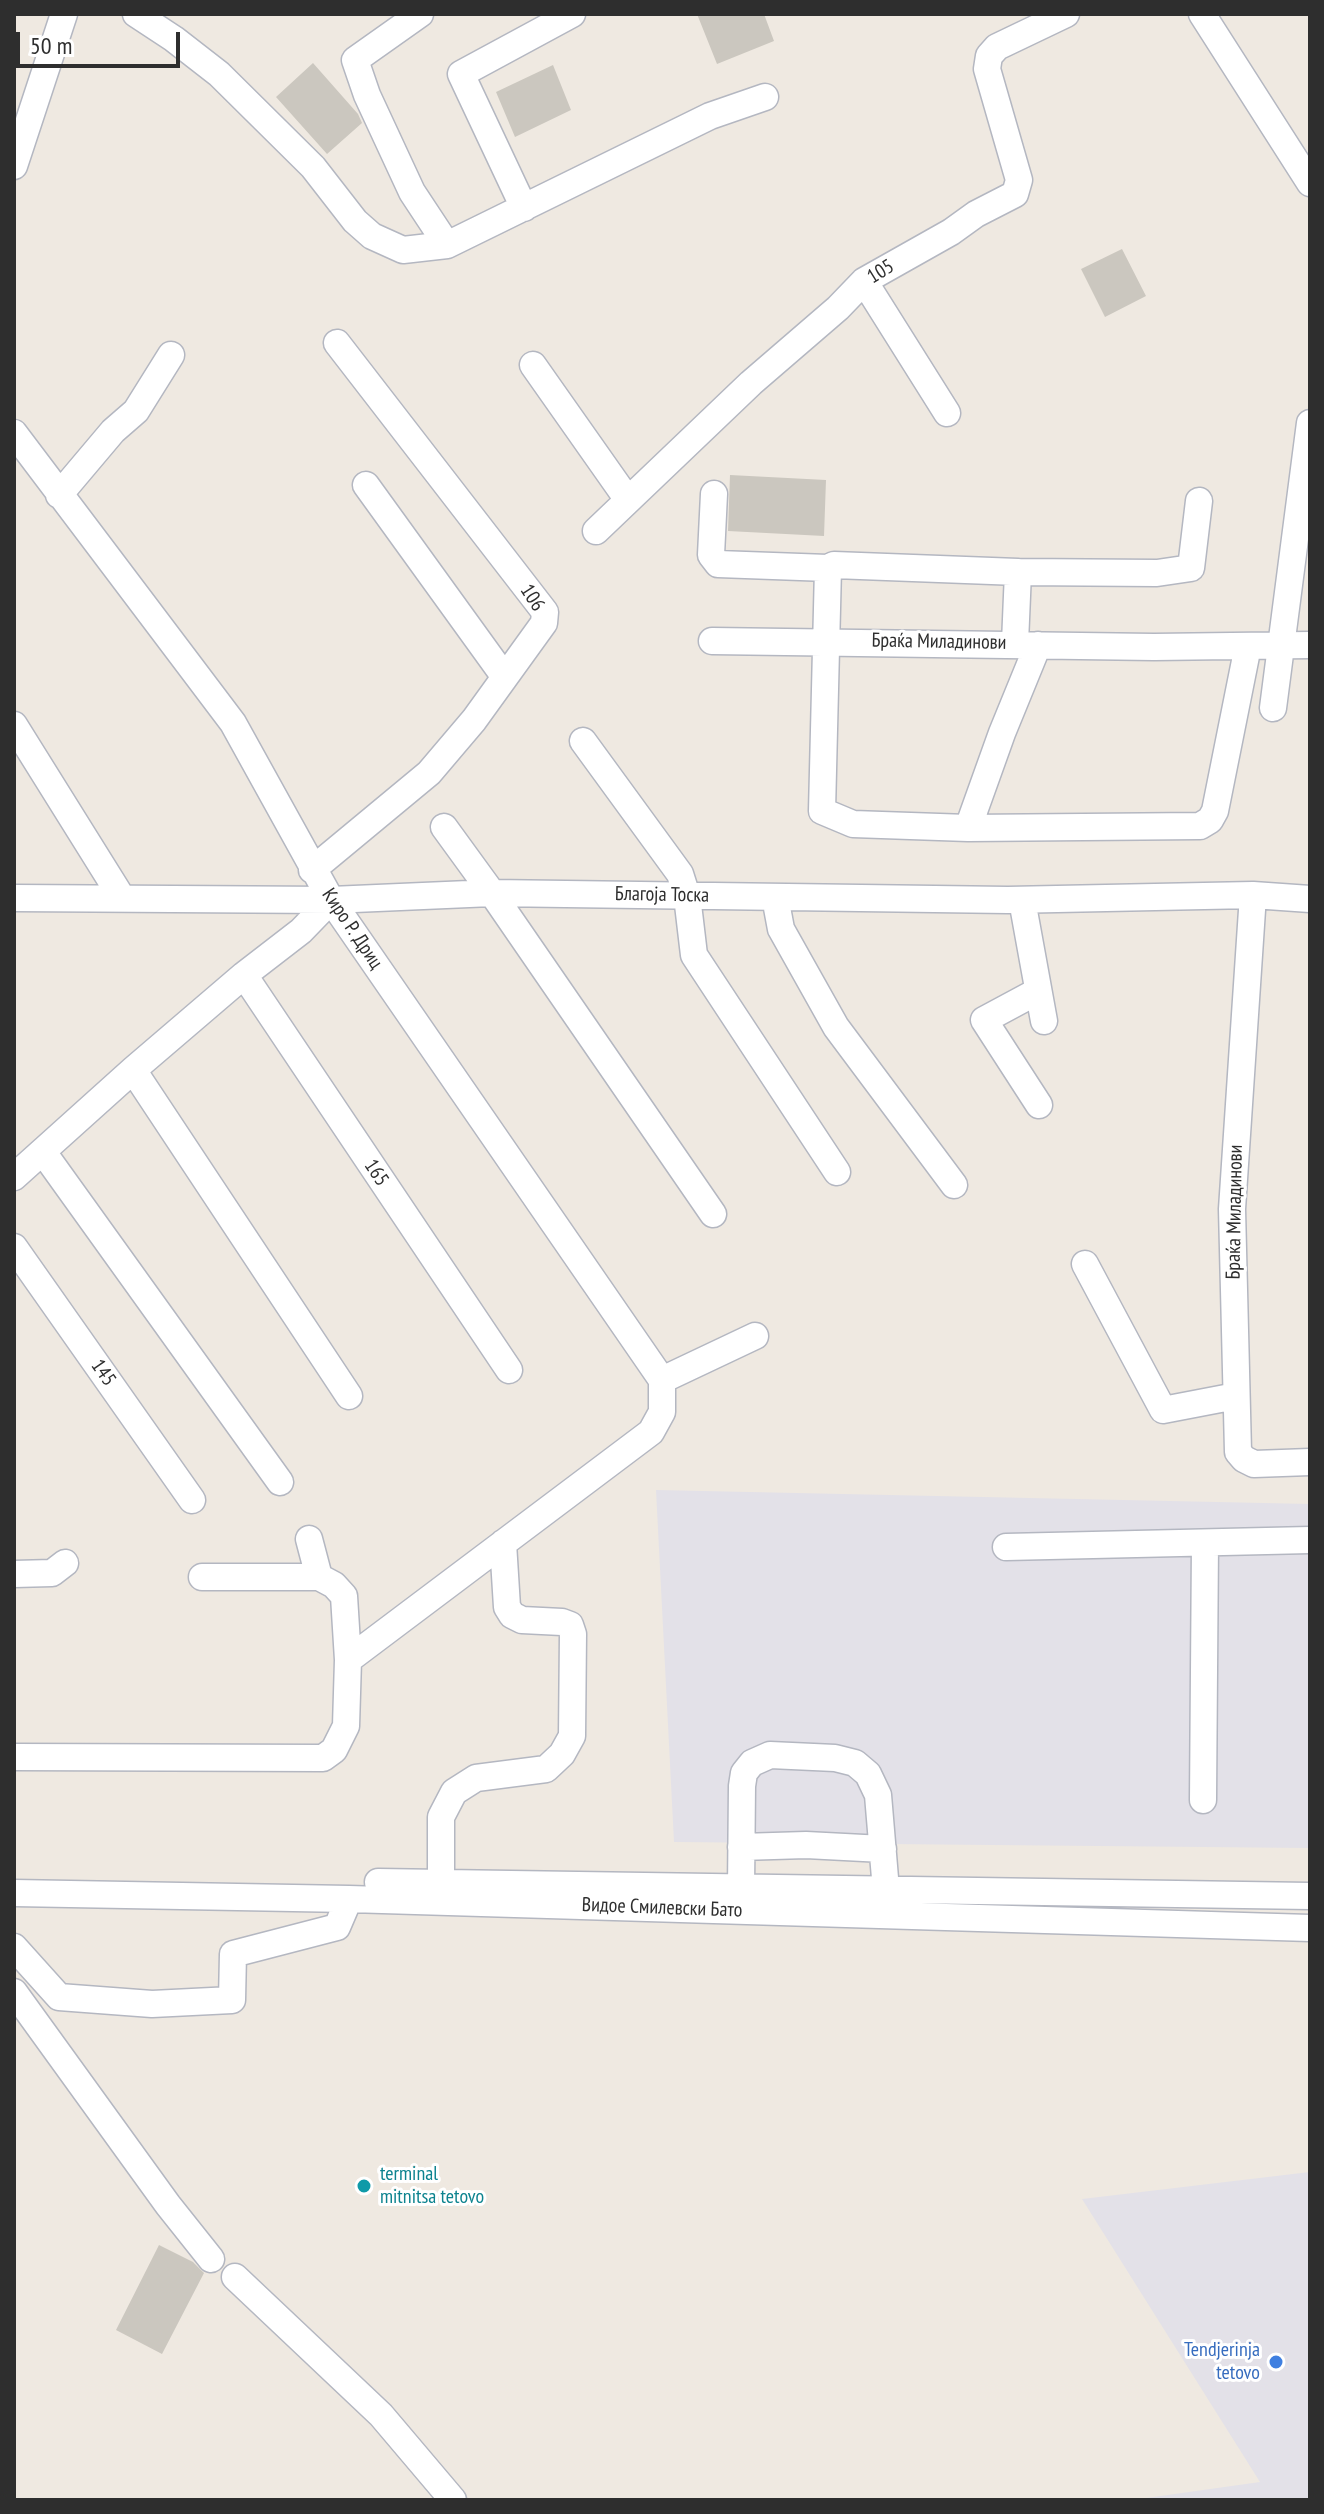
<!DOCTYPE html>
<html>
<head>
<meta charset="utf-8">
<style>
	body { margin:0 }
	#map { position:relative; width:1324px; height:2514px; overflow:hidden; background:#efe9e1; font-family:"PT Sans Narrow",sans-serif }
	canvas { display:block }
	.frame { position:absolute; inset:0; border:16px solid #2e2e2e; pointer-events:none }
	.scale { position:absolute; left:16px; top:32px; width:164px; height:36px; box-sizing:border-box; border:4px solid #2e2e2e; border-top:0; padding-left:10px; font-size:24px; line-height:28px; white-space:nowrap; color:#2e2e2e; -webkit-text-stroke:6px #fff; paint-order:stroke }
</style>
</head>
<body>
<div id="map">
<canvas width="1324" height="2514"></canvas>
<div class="frame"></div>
<div class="scale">50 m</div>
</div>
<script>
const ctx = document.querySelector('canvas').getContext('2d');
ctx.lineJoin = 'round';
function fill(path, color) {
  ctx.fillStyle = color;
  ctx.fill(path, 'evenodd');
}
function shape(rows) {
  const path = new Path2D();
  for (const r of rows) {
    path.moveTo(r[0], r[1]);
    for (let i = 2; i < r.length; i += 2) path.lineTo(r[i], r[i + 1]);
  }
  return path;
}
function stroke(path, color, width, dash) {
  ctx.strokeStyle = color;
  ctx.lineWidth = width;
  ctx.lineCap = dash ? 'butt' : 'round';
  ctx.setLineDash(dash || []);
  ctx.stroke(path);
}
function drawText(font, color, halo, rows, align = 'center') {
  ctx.font = font + ' "PT Sans Narrow",sans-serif';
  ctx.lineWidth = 6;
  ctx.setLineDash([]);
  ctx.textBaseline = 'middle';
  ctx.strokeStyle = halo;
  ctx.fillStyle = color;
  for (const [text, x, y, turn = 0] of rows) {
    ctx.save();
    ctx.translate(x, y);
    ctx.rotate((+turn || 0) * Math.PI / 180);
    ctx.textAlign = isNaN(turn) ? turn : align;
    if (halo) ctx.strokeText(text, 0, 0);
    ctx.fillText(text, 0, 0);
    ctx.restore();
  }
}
fill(shape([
	[656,1490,1310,1504,1310,1848,674,1842],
	[1310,2172,1310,2500,1132,2500,1260,2482,1082,2199]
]), '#e3e1e8');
fill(shape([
	[697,14,764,14,774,41,717,64],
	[313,63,358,114,362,123,327,154,276,97],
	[553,65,571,110,515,137,496,92],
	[1122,249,1146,296,1105,317,1081,269],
	[730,475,826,480,824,536,728,531],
	[159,2245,193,2262,204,2273,162,2354,116,2330]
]), '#cbc7bf');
const minor = shape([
	[136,14,174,39,219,74,313,167,355,221,372,236,403,250,447,245,710,116,765,97],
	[420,14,355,60,367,95,412,192,447,245],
	[1202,14,1310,183],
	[14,166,64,14],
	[524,208,461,74,572,14],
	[864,281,947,413],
	[533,365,628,500],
	[14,433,233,723,331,900,662,1380,662,1412,651,1432,348,1660],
	[366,485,504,676],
	[714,494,711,555,718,564,828,568],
	[59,495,113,431,136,411,171,355],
	[596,531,751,383,838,308,864,281,951,232,976,214,1015,194,1019,180,987,69,989,56,997,47,1066,14],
	[712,641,1154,647,1310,645],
	[1015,643,1018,572],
	[1038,645,1002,733,968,828,1200,826,1210,820,1215,811,1248,646],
	[1273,708,1310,423],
	[14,725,122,898],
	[583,741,680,874,687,896,694,955,837,1172],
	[444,827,492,893,713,1214],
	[968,828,853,824,822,811,828,568,834,565,1018,572,1157,573,1191,568,1199,501],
	[312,870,429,773,474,720,544,623,545,612,337,343],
	[1253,895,1232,1209,1238,1452,1244,1459,1254,1464,1310,1462],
	[775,897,781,929,836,1027,954,1185],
	[14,898,331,900,492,893,1008,900,1253,895,1310,899],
	[1022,900,1044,1021],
	[244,975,509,1370],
	[1038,991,984,1020,1039,1105],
	[133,1070,349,1396],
	[43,1152,280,1482],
	[14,1177,133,1070,244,975,301,931,331,900],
	[14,1247,192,1500],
	[1085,1264,1163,1410,1236,1396],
	[662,1380,755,1336],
	[1006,1547,1310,1540],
	[14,1574,52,1573,65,1563],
	[202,1577,319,1577],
	[14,1757,323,1758,334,1750,346,1726,348,1660,344,1596,334,1585,319,1577,309,1539],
	[1203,1800,1205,1543],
	[741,1847,806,1845,883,1849],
	[378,1882,1310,1896],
	[441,1883,441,1817,454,1792,476,1778,546,1769,562,1754,572,1736,573,1634,570,1625,562,1622,522,1620,512,1615,507,1607,503,1543],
	[741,1888,742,1786,744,1773,752,1763,770,1755,835,1758,855,1763,868,1774,878,1795,886,1890],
	[14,1893,349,1899,1310,1928],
	[14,1947,59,1997,152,2004,232,2000,233,1954,337,1927,349,1899],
	[14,1992,168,2205,211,2259],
	[235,2277,381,2415,453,2500]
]);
stroke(minor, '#b4b7c1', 29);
stroke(minor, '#fff', 26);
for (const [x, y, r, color] of [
	[364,2186,8,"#0f9aa8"],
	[1276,2362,8,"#3f7fe0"]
]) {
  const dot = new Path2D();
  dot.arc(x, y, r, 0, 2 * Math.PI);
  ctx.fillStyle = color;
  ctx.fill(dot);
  stroke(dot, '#fff', 3);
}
drawText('20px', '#2e2e2e', '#fff', [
	["105",881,272,-32],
	["106",532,598,57],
	["Браќа Миладинови",939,642,1],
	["Благоја Тоска",662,895,1],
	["Киро Р. Дриц",352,929,56],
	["165",376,1173,56],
	["Браќа Миладинови",1235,1212,-89],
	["145",103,1373,55],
	["Видое Смилевски Бато",662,1908,2]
]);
drawText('20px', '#0d838f', '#fff', [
	["terminal",380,2174],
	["mitnitsa tetovo",380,2197]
], 'left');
drawText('20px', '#366cbe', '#fff', [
	["Tendjerinja",1260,2350],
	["tetovo",1260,2373]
], 'right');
</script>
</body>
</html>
